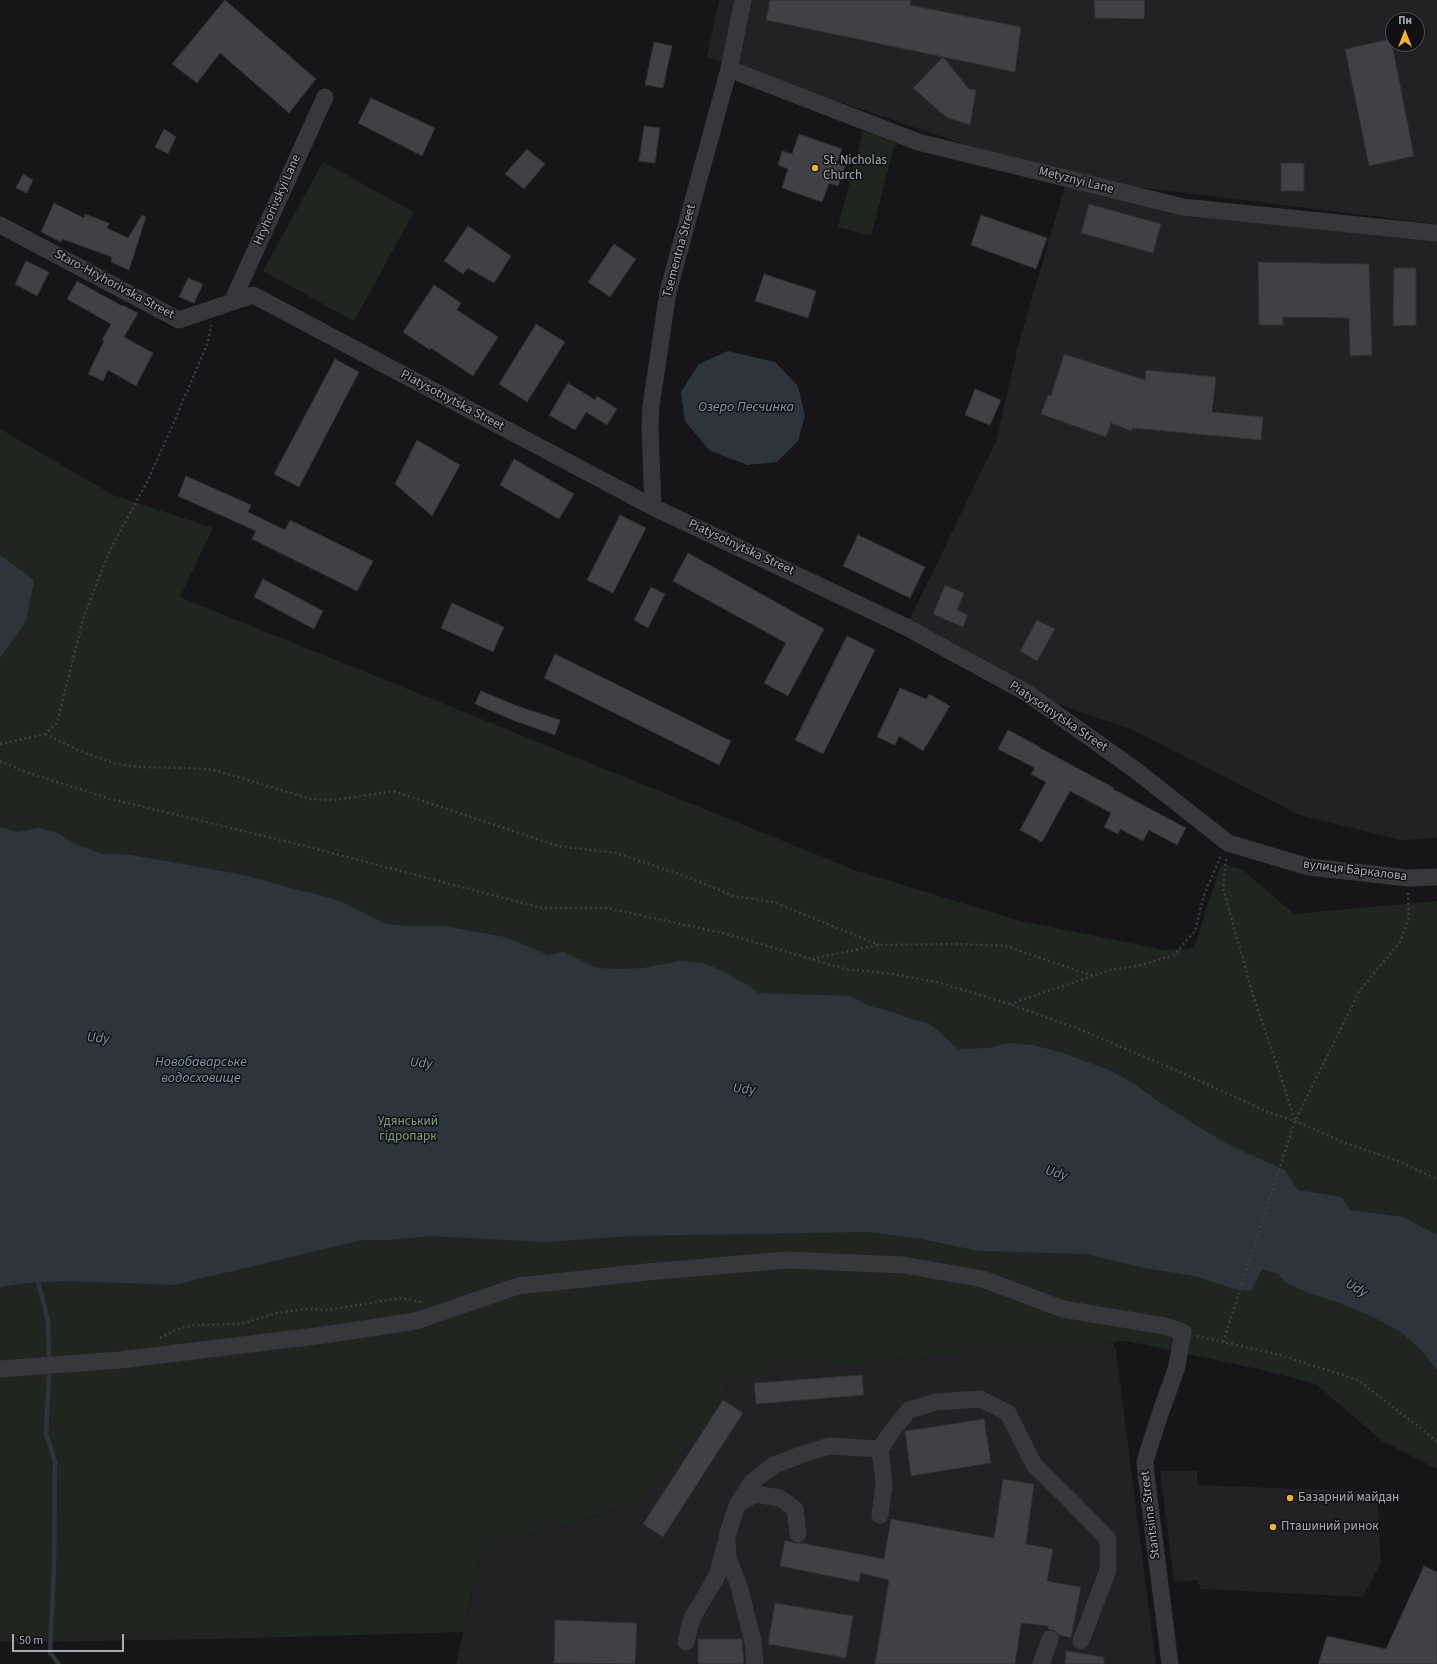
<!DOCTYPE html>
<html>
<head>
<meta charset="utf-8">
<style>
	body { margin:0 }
	#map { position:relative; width:1437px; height:1664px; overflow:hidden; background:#161618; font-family:"Source Sans 3",sans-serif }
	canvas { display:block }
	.north { position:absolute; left:1385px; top:12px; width:40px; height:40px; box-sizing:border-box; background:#111113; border:1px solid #4d4f55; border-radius:50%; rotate:0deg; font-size:11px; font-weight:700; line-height:16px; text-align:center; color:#a8adb8 }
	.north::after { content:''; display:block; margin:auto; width:14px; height:18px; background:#f2b134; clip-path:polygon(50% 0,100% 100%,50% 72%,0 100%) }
	.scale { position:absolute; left:12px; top:1634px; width:112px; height:18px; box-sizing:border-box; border:2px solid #a8adb8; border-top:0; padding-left:5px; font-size:12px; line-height:14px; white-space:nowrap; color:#a8adb8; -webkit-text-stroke:3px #111113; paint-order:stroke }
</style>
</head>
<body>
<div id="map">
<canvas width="1437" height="1664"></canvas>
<div class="north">Пн</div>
<div class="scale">50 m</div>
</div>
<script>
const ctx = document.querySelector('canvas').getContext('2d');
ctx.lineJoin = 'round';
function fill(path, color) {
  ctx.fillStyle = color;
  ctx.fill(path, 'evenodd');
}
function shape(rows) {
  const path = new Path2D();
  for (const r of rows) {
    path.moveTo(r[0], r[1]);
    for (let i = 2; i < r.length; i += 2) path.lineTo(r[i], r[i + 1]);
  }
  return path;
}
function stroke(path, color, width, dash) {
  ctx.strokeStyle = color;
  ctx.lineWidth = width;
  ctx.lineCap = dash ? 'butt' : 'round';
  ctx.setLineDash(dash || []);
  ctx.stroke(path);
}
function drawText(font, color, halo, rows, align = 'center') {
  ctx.font = font + ' "Source Sans 3",sans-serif';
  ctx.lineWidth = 3;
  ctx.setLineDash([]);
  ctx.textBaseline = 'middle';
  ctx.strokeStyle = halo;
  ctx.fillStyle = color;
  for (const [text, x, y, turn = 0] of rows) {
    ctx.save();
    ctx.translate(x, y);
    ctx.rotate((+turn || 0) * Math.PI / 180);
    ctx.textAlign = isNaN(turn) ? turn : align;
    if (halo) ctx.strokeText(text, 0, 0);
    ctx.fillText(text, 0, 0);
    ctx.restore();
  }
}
fill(shape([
	[719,0,1437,0,1437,224,1072,179,1183,207,1437,233,1437,838,1402,840,1299,815,1133,730,1027,693,906,627,997,439,1019,342,1067,179,707,57],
	[1393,20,1417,20,1417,44,1393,44],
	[1113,1342,1116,1351,1156,1664,456,1664,482,1549,624,1508,731,1381,772,1370],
	[1160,1471,1197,1471,1197,1485,1377,1492,1381,1563,1363,1597,1200,1589,1198,1580,1174,1582]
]), '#222225');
fill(shape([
	[863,131,895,143,871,236,838,227],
	[323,162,414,212,354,321,263,271],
	[0,429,113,495,213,528,180,597,857,871,1021,921,1164,950,1194,948,1221,864,1242,869,1294,914,1437,901,1437,1469,1382,1441,1316,1384,1258,1369,1127,1341,1064,1346,1054,1354,991,1352,773,1370,731,1381,724,1388,710,1421,661,1474,634,1512,616,1510,482,1549,463,1632,218,1639,21,1642,0,1641]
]), '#1e261f');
fill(shape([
	[728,351,775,362,798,386,805,416,798,441,777,462,747,465,709,450,685,421,681,392,699,364],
	[0,555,34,580,26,621,0,658],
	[0,827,17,832,39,828,57,833,75,844,103,854,131,855,244,875,295,889,316,894,339,901,383,923,404,926,444,926,505,937,548,955,564,952,597,968,619,969,643,968,681,961,703,963,721,970,748,985,758,993,850,996,869,1006,892,1012,911,1019,930,1024,958,1049,988,1048,1008,1043,1033,1045,1063,1053,1111,1071,1136,1085,1165,1106,1214,1136,1235,1148,1285,1170,1298,1190,1341,1197,1351,1210,1403,1217,1435,1234,1437,1235,1437,1370,1421,1350,1401,1332,1375,1318,1340,1303,1308,1293,1286,1283,1278,1274,1262,1269,1251,1291,1245,1290,1234,1289,1195,1276,1144,1268,1086,1254,979,1251,921,1239,868,1232,631,1236,545,1242,430,1236,390,1240,362,1240,174,1285,70,1281,28,1283,0,1287]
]), '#2c353c');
stroke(shape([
	[38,1282,48,1320,49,1358],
	[49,1376,46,1433,55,1462,54,1567,50,1653,59,1664]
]), '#2c353c', 4.5);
const building = shape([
	[225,0,316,79,289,113,220,53,197,83,172,64,225,0],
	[770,0,911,0,910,5,1021,27,1015,72,766,20,770,0],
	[1094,0,1145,0,1144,19,1095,18,1094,0],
	[1391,39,1414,156,1369,166,1345,49,1391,39],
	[654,42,672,46,663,88,645,85,654,42],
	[943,57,969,89,976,90,970,125,946,117,913,88,943,57],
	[371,98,435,128,422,156,358,123,371,98],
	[644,126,660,128,655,163,639,161,644,126],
	[164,129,176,137,168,154,155,147,164,129],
	[799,134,842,149,837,163,845,166,838,186,829,183,822,202,782,188,788,169,778,165,782,151,792,154,799,134],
	[527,149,545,164,524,189,505,174,527,149],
	[1281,163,1304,163,1304,191,1281,191,1281,163],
	[23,174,33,180,27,193,16,188,23,174],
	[54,203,84,218,85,214,109,223,107,228,128,238,142,215,146,217,129,270,111,262,112,257,62,239,61,242,41,232,54,203],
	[1089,204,1161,224,1153,253,1081,233,1089,204],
	[981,215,1047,238,1036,269,971,245,981,215],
	[468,226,511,256,494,283,468,268,463,274,444,261,468,226],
	[614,244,636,259,610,297,588,282,614,244],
	[26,261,49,272,37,296,15,284,26,261],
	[1258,262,1369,264,1372,355,1350,356,1349,318,1283,317,1283,325,1259,325,1258,262],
	[1394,268,1416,268,1416,325,1393,326,1394,268],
	[764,274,816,291,808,318,755,301,764,274],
	[188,278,203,284,194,303,179,297,188,278],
	[77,281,122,306,122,305,138,313,124,337,153,353,136,386,108,370,103,381,88,374,104,341,102,340,111,324,67,299,77,281],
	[434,285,461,303,457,310,498,337,473,376,431,348,430,350,403,332,434,285],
	[536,324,565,342,527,402,499,384,536,324],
	[1064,354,1145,380,1146,370,1216,377,1212,412,1263,417,1261,440,1132,428,1131,431,1111,423,1106,437,1041,414,1048,395,1051,396,1064,354],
	[335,359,359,372,299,487,274,474,335,359],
	[568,383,595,400,597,396,617,409,607,425,586,412,575,430,549,415,568,383],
	[975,389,1001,400,990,425,965,415,975,389],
	[417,440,460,465,432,516,395,484,417,440],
	[514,459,574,494,559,519,500,485,514,459],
	[186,476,251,505,248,512,285,530,290,520,373,561,357,591,252,539,256,531,178,496,186,476],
	[620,515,646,528,613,593,587,580,620,515],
	[858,535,925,567,910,598,843,566,858,535],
	[688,553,824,629,788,696,764,683,786,643,673,581,688,553],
	[263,579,323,611,314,629,254,597,263,579],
	[945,585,964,593,957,610,968,615,963,627,933,614,945,585],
	[651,587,665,594,648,628,634,620,651,587],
	[452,603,504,627,493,652,441,628,452,603],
	[1037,620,1055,629,1037,661,1020,651,1037,620],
	[847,636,875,650,823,754,795,740,847,636],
	[555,654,731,741,719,765,544,678,555,654],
	[900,688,926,699,929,694,950,706,923,751,899,736,895,745,877,737,900,688],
	[481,691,520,707,560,720,555,735,515,721,475,704,481,691],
	[1008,730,1040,747,1040,748,1114,788,1113,789,1186,828,1177,845,1149,830,1143,841,1120,829,1118,834,1104,827,1111,813,1070,791,1042,842,1020,830,1046,782,1031,774,1035,768,998,749,1008,730],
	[862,1375,864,1395,756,1404,754,1383,862,1375],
	[723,1400,743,1413,663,1537,643,1524,723,1400],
	[984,1419,991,1463,911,1476,905,1431,984,1419],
	[1003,1479,1034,1484,1026,1544,1053,1549,1047,1581,1081,1587,1071,1638,1059,1635,1054,1630,1048,1629,1048,1626,1021,1623,1015,1664,875,1664,889,1580,861,1573,859,1582,780,1566,785,1540,794,1543,802,1543,884,1559,891,1519,994,1538,1003,1479],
	[1424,1566,1437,1572,1437,1664,1318,1664,1327,1636,1386,1649,1424,1566],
	[775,1603,853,1616,846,1658,768,1644,775,1603],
	[555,1620,637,1623,635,1664,554,1663,555,1620],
	[698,1639,742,1639,744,1664,698,1664,698,1639],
	[1066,1651,1104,1657,1104,1664,1065,1664,1066,1651]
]);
fill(building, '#404145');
stroke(building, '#303034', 1);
stroke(shape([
	[45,734,80,751,113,763,139,767,191,768,214,770,311,799,335,800,393,791,558,846,616,853,693,879,733,896,773,902,879,945],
	[0,744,45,734,57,723,83,619,109,552,148,480,174,422,208,342,211,325],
	[0,761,25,772,111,799,301,845,542,908,607,908,727,934,845,969,893,974,937,982,1009,1004,1079,1029,1180,1072,1270,1113,1295,1121,1345,1143,1398,1161,1437,1179],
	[1226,859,1223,888,1253,995,1280,1074,1295,1121],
	[812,959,879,945,957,944,1006,946,1093,976,1110,970,1142,965,1174,955,1195,931,1204,895,1221,856],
	[1010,1004,1092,976],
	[1197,1336,1280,1355,1358,1380,1437,1441],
	[160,1338,175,1330,195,1325,241,1324,277,1313,305,1309,328,1310,401,1298,421,1302],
	[1223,1342,1295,1121,1360,990,1400,942,1409,917,1408,893]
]), '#3d3f44', 2.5, [2, 3]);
stroke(shape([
	[729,69,918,142,1183,207,1437,233],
	[0,225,179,320,253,295,653,507,906,627,1027,693,1134,769,1228,843,1309,867,1408,878,1437,877],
	[232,302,325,97],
	[653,507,650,427,651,406,668,292,729,69,743,0],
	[0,1369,120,1360,324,1335,416,1321,518,1286,647,1272,787,1260,903,1265,983,1279,1063,1309,1165,1326,1183,1332,1176,1370,1161,1411,1145,1461,1146,1474,1170,1664],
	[880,1449,884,1484,880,1515],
	[738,1504,755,1494,780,1498,795,1509,798,1534],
	[686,1642,692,1618,717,1576,725,1546],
	[755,1664,753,1642,739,1586,728,1558,727,1536,737,1505,752,1482,774,1465,803,1454,829,1446,880,1449,892,1431,909,1410,936,1402,980,1399,1008,1413,1034,1465,1070,1500,1108,1539,1108,1570,1081,1641],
	[1041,1664,1050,1639]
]), '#37383d', 17);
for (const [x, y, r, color] of [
	[815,168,4,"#f2b134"],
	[1290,1498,4,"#f2b134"],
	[1273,1527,4,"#f2b134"]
]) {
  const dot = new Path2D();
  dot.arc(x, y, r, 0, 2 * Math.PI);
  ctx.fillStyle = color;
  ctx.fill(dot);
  stroke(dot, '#111113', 1.5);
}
drawText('13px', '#a8adb8', '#111113', [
	["St. Nicholas",823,161],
	["Church",823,176],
	["Базарний майдан",1298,1498],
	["Пташиний ринок",1281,1527]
], 'left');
drawText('13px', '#a8adb8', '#111113', [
	["Metyznyi Lane",1076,181,14],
	["Hryhorivskyi Lane",278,200,-66],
	["Tsementna Street",680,251,-75],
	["Staro-Hryhorivska Street",114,285,28],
	["Piatysotnytska Street",452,401,28],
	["Piatysotnytska Street",741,548,25],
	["Piatysotnytska Street",1058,717,34],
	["вулиця Баркалова",1355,871,7],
	["Stantsiina Street",1151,1515,-97]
]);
drawText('13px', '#7fa381', '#111113', [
	["Удянський",408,1122],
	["гідропарк",408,1137]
]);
drawText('italic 14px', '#7f9bb3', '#111113', [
	["Озеро Песчинка",746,408],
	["Udy",98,1039,5],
	["Новобаварське",201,1063],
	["водосховище",201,1079],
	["Udy",421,1064,5],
	["Udy",744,1090,5],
	["Udy",1056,1174,16],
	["Udy",1356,1289,30]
]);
</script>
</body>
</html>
